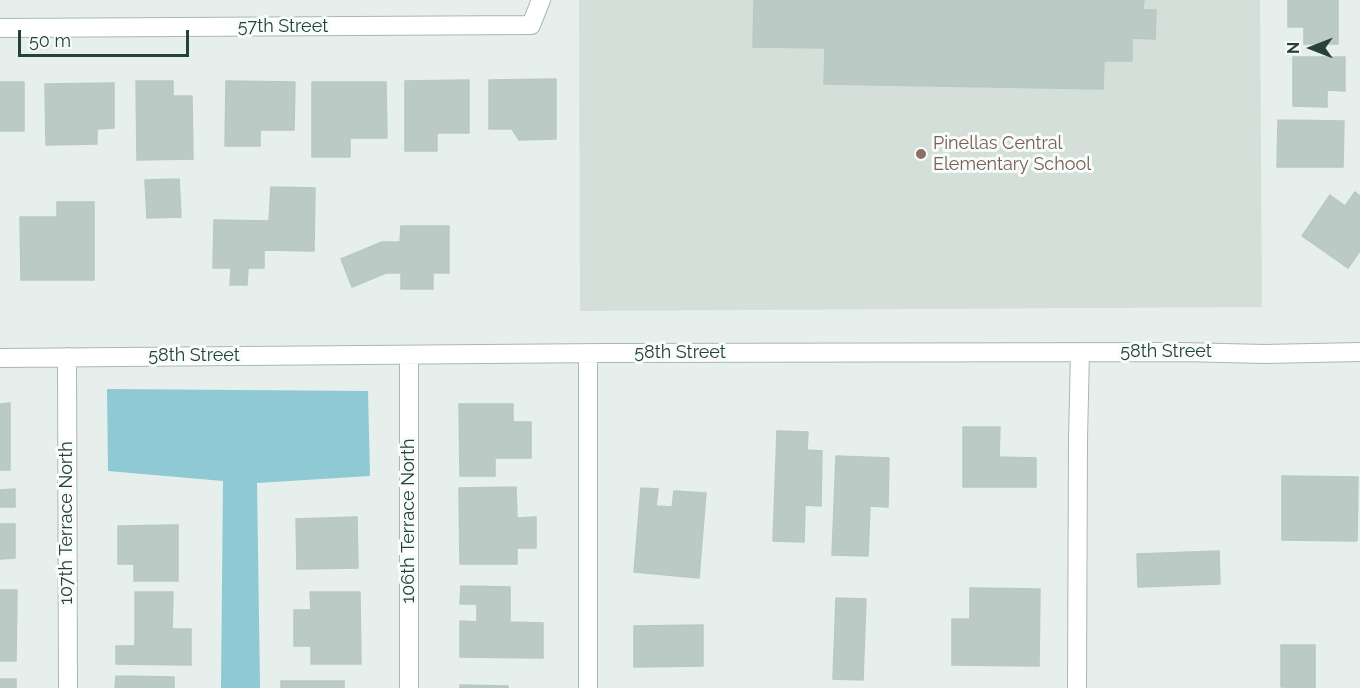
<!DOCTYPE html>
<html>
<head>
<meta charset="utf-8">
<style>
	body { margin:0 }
	#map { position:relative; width:1360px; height:688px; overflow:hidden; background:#e6efeb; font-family:Raleway,sans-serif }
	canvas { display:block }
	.north { position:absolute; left:1282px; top:18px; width:60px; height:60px; -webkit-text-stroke:4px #f7fbf9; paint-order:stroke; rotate:270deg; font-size:16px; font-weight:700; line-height:24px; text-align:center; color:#24423a }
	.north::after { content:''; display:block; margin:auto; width:21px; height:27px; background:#24423a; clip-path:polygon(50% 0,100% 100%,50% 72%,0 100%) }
	.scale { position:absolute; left:18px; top:30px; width:171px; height:27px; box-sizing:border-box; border:3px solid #24423a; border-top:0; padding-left:8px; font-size:18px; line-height:21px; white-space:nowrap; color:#24423a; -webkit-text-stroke:4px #f7fbf9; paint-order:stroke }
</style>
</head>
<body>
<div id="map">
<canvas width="1360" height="688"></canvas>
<div class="north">N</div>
<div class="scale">50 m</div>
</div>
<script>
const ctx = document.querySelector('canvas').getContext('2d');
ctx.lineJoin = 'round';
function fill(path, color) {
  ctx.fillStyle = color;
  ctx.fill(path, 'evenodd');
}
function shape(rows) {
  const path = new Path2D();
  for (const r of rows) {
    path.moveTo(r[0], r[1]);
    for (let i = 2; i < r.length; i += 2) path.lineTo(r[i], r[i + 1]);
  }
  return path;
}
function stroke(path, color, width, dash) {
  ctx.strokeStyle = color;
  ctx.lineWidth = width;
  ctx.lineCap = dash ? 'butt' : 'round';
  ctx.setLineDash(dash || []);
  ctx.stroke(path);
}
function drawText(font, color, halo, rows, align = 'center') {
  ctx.font = font + ' Raleway,sans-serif';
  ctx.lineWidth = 6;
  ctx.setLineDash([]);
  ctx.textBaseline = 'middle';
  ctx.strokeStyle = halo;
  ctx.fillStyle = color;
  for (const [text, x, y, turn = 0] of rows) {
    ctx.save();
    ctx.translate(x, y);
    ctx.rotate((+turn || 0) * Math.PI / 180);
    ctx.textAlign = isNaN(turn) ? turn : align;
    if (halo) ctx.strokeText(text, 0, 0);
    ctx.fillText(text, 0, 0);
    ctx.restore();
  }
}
fill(shape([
	[579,0,1260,0,1262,307,580,311]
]), '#d4dfda');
fill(shape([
	[107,389,368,391,370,476,257,483,260,688,221,688,223,481,108,471]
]), '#8ec9d4');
const building = shape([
	[754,0,1144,0,1143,10,1156,10,1155,39,1132,38,1132,61,1104,61,1103,89,824,84,825,48,753,47,754,0],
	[1288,0,1338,0,1338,44,1304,44,1304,27,1288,27,1288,0],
	[1293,57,1345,57,1345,91,1327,90,1327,107,1293,106,1293,57],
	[556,79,556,139,519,140,512,129,489,129,489,80,556,79],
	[469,80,469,133,437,133,437,151,405,151,405,81,469,80],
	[136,81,173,81,173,96,192,96,193,159,137,160,136,81],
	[226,81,295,82,294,130,260,130,260,146,225,146,226,81],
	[0,82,24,82,24,131,0,131,0,82],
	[312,82,386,82,387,138,350,138,350,157,312,157,312,82],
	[114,83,114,128,97,129,97,144,46,145,45,84,114,83],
	[1278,120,1344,121,1343,167,1277,167,1278,120],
	[179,179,181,217,147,218,145,180,179,179],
	[271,187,315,188,314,251,264,250,264,268,248,268,247,285,230,285,231,268,213,268,214,220,269,221,271,187],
	[1355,192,1360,196,1360,251,1348,268,1302,236,1330,195,1345,206,1355,192],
	[57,202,94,202,94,280,21,280,20,217,57,217,57,202],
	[401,226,449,226,449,273,433,273,433,289,401,289,401,273,386,273,352,287,341,259,382,242,400,242,401,226],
	[10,403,10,470,0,470,0,404,10,403],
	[459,404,513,404,513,422,531,422,531,458,495,458,495,476,460,476,459,404],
	[963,427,1000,427,999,457,1036,458,1036,487,963,487,963,427],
	[777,431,808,432,807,450,822,451,821,506,805,505,804,542,773,541,777,431],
	[836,456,889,458,888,507,870,506,868,556,832,555,836,456],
	[1282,476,1358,477,1357,541,1282,540,1282,476],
	[516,487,517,518,536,517,536,548,517,548,517,564,460,564,459,488,516,487],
	[641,488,658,489,656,506,672,507,674,491,706,493,699,578,634,572,641,488],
	[15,489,15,507,0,507,0,490,15,489],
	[357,517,358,568,297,569,296,519,357,517],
	[0,524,15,524,15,558,0,559,0,524],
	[178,525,178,581,134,581,134,564,118,564,118,526,178,525],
	[1219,551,1220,584,1138,587,1137,554,1219,551],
	[461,586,510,587,510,622,543,623,543,658,460,657,460,621,477,622,477,604,460,604,461,586],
	[970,588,1040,589,1039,666,952,665,952,619,970,619,970,588],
	[0,590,17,590,16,661,0,661,0,590],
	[135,592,173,592,172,629,191,629,191,665,116,664,116,646,135,646,135,592],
	[310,592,360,592,361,664,311,664,311,646,294,646,294,610,311,610,310,592],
	[836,598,866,599,863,680,833,679,836,598],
	[703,625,703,666,634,667,634,626,703,625],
	[1281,645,1315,645,1315,688,1281,687,1281,645],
	[116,676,174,677,174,688,115,688,116,676],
	[0,679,16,679,16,688,0,688,0,679],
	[281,681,344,681,344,688,281,688,281,681],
	[460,685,508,686,508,688,460,688,460,685]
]);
fill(building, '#bbcac4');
stroke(building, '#b8c9c2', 1.5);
const minor = shape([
	[0,28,531,25,541,0],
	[588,353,588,688],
	[409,355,409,688],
	[67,357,68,688],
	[0,358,606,353,1181,352,1265,354,1360,352],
	[1077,688,1078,439,1080,352]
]);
stroke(minor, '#a8b8b2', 20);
stroke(minor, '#fff', 18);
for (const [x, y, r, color] of [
	[921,154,6,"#8d6e63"]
]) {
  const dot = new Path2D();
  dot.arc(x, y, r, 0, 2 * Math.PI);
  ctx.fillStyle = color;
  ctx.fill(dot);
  stroke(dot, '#f7fbf9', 2);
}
drawText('18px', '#24423a', '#f7fbf9', [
	["57th Street",283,27],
	["58th Street",1166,352],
	["58th Street",680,353],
	["58th Street",194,356],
	["106th Terrace North",409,521,-90],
	["107th Terrace North",67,523,-90]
]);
drawText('18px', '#785e54', '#f7fbf9', [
	["Pinellas Central",933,144],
	["Elementary School",933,165]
], 'left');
</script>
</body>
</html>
